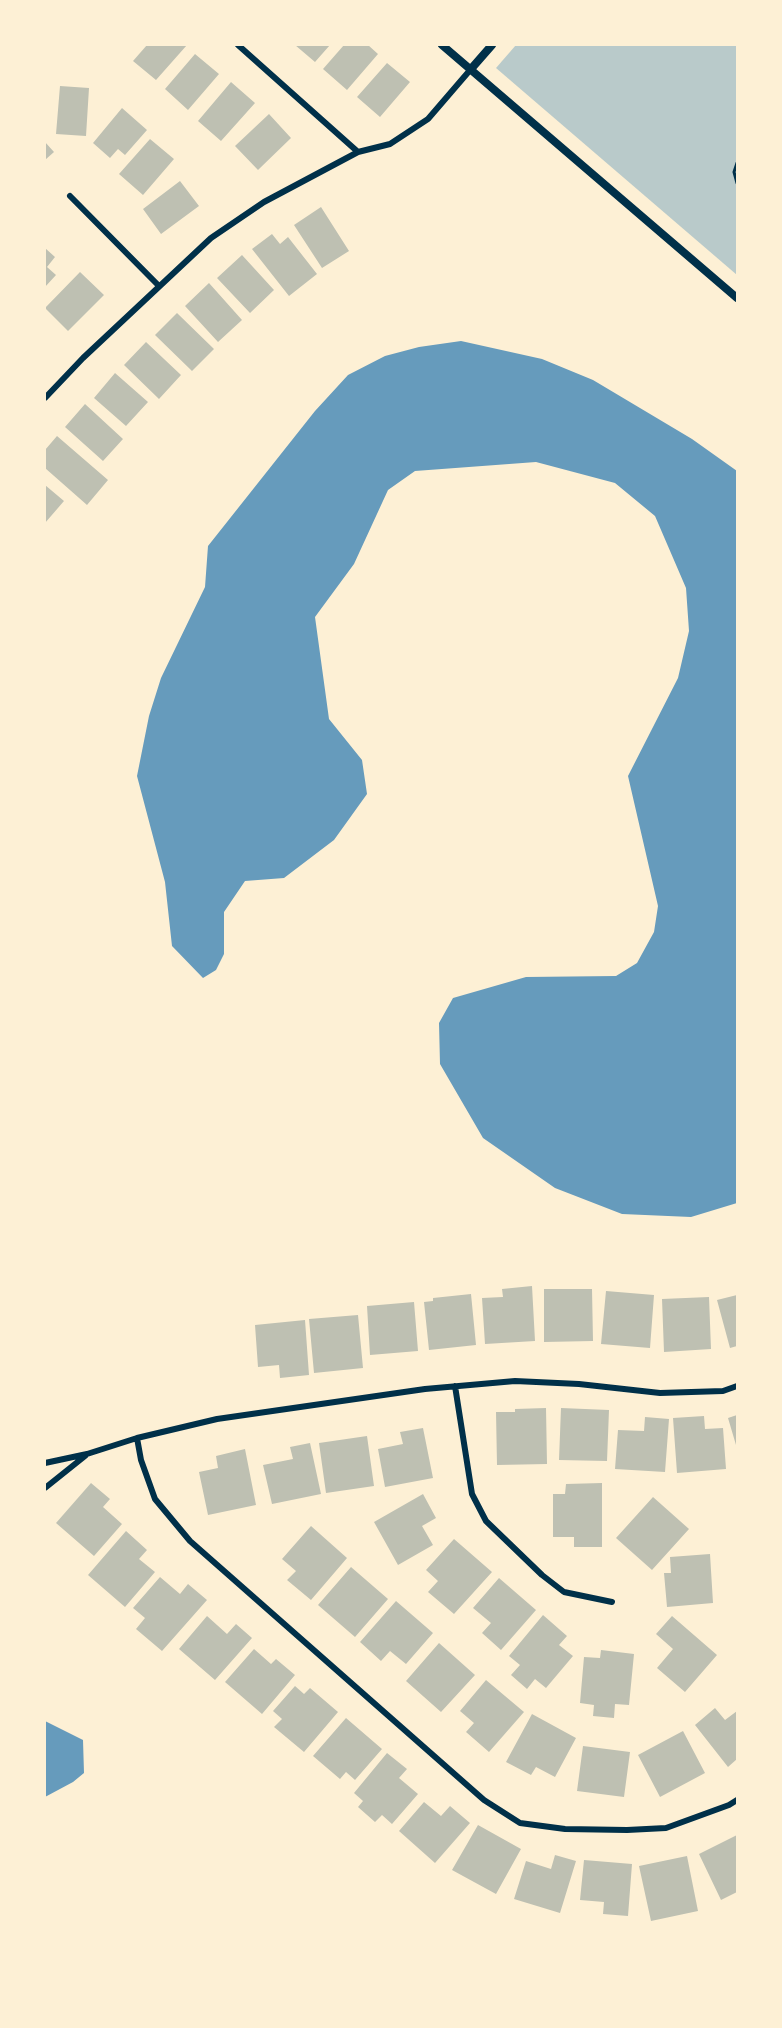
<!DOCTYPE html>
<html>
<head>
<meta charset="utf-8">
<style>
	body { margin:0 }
	#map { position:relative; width:782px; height:2028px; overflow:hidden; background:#fdf0d5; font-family:"Exo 2",sans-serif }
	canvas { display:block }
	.frame { position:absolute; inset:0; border:46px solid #fdf0d5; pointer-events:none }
</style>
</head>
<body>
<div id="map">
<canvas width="782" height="2028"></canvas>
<div class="frame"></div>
</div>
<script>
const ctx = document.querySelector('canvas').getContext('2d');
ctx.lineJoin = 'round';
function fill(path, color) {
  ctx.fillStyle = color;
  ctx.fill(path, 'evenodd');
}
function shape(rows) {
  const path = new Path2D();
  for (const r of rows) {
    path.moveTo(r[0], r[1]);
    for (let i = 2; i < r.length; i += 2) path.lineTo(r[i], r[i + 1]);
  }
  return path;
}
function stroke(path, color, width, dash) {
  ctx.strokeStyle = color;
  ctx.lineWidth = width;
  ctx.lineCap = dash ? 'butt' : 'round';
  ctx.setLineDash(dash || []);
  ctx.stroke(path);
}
fill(shape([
	[516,45,737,45,737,275,496,68]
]), '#b9caca');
fill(shape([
	[461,341,542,359,593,380,692,439,737,471,737,1203,691,1217,622,1214,555,1188,483,1138,440,1064,439,1023,453,998,526,977,616,976,637,963,654,932,658,906,628,776,678,678,689,631,686,588,655,516,615,483,536,462,415,471,388,490,354,564,315,617,329,719,362,760,367,794,334,840,284,878,245,881,224,912,224,954,216,970,203,978,172,946,165,882,137,776,149,716,161,678,205,587,208,546,315,411,348,375,385,356,419,347],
	[45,1721,83,1740,84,1773,73,1782,45,1797]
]), '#669bbc');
fill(shape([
	[147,45,187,45,156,80,133,61],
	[295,45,330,45,315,62],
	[344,45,368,45,378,54,347,90,323,69],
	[195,54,219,74,188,110,165,89],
	[387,63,410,82,380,117,357,97],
	[231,82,255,103,221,141,198,121],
	[60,86,89,88,86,136,56,134],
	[122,108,147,130,125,155,118,149,110,158,93,143],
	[269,114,291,138,258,170,235,146],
	[150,139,174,159,143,195,119,174],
	[45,142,54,152,45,160],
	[180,181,199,206,161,234,143,209],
	[321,207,349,251,322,268,294,225],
	[272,234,280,244,288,237,317,274,289,296,252,249],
	[45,248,55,257,47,267,56,275,45,287],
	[242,255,274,290,250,313,217,278],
	[80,272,104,295,68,331,45,308],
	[209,283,242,320,218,342,185,306],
	[177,313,214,349,192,371,155,335],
	[146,342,181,375,159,399,124,365],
	[115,373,148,402,126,426,94,398],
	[85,404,123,439,103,461,65,427],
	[57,436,108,480,87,505,45,468,45,450],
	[45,485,64,501,45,523],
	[532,1286,535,1341,485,1344,482,1298,503,1297,502,1289],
	[544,1289,592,1289,593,1341,544,1342],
	[606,1291,654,1295,650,1348,601,1344],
	[471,1294,476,1345,429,1350,424,1302,433,1301,433,1298],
	[737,1295,737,1346,730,1348,717,1300],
	[709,1297,711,1349,664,1352,662,1299],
	[414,1302,418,1351,370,1355,367,1306],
	[358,1315,363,1368,314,1373,309,1319],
	[305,1320,309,1375,280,1378,279,1365,258,1367,255,1325],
	[546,1408,547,1464,497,1465,496,1412,515,1412,515,1409],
	[561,1408,609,1410,607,1461,559,1460],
	[737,1415,737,1445,736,1445,728,1418],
	[704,1416,705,1429,723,1428,726,1469,677,1473,673,1418],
	[645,1417,669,1419,665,1472,615,1469,618,1430,644,1431],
	[423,1428,433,1478,385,1487,378,1449,403,1444,400,1432],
	[367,1436,374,1486,326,1493,319,1443],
	[310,1443,321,1494,272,1504,263,1465,293,1459,290,1447],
	[245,1449,256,1505,208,1515,199,1472,218,1468,216,1456],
	[91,1483,110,1499,103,1507,122,1524,94,1556,56,1523],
	[602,1483,602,1547,574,1547,574,1537,553,1537,553,1494,565,1494,566,1484],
	[423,1494,436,1518,422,1526,433,1545,398,1565,374,1522],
	[653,1497,689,1529,652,1570,616,1538],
	[311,1526,347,1558,311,1600,287,1580,296,1571,282,1559],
	[126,1531,147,1550,139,1559,155,1572,125,1607,88,1575],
	[454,1539,492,1572,454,1614,428,1592,438,1581,426,1570],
	[710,1554,713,1603,667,1607,664,1573,671,1573,670,1557],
	[351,1567,388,1599,355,1637,318,1605],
	[160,1577,180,1594,188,1584,207,1600,162,1651,136,1629,145,1618,133,1608],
	[499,1578,536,1610,501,1650,482,1633,491,1623,473,1608],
	[396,1601,433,1633,406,1664,390,1651,381,1661,360,1642],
	[543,1615,567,1636,559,1645,573,1656,546,1688,535,1679,527,1689,511,1675,520,1665,509,1656],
	[207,1616,227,1634,236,1624,252,1638,215,1680,179,1649],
	[672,1616,717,1655,685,1692,657,1668,673,1649,656,1634],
	[439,1643,475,1675,441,1712,406,1681],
	[254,1649,271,1664,276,1659,295,1675,262,1714,225,1682],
	[601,1650,634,1654,629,1705,615,1704,614,1718,593,1716,594,1705,580,1703,584,1657,600,1658],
	[486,1680,524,1712,489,1752,466,1732,474,1723,460,1711],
	[295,1686,304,1694,310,1688,338,1712,304,1752,274,1727,282,1719,273,1711],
	[715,1708,725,1720,737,1711,737,1759,728,1767,695,1725],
	[532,1714,576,1738,555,1777,536,1767,531,1775,506,1762],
	[346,1718,382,1749,355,1780,346,1772,340,1779,313,1756],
	[683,1731,705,1773,660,1797,638,1755],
	[583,1746,630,1752,624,1797,577,1791],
	[387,1753,407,1769,399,1778,418,1794,392,1824,382,1815,375,1822,358,1807,363,1801,354,1793],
	[424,1802,441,1816,450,1806,470,1823,435,1863,399,1831],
	[478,1825,521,1849,496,1894,452,1870],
	[737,1835,737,1892,721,1900,699,1854],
	[555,1855,576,1861,560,1913,514,1899,526,1861,551,1869],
	[687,1856,698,1911,651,1921,639,1866],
	[584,1860,632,1864,628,1916,603,1914,604,1902,580,1900]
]), '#bec0b2');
stroke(shape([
	[737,163,734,172,737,183]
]), '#003049', 3);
stroke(shape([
	[238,45,358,152],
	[70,196,159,286],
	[45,398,83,358,211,238,264,202,358,152,390,144,428,119,471,69],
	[455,1386,472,1494,486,1521,542,1575,564,1592,612,1602],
	[137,1438,141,1460,155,1499,190,1541,484,1800,520,1823,565,1829,627,1830,666,1828,729,1805,737,1800],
	[45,1463,87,1454,137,1438,217,1419,425,1389,515,1381,579,1384,660,1393,723,1391,737,1386],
	[45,1488,85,1456]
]), '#003049', 6);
stroke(shape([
	[442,45,737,298],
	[471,69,492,45]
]), '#003049', 8);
</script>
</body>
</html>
